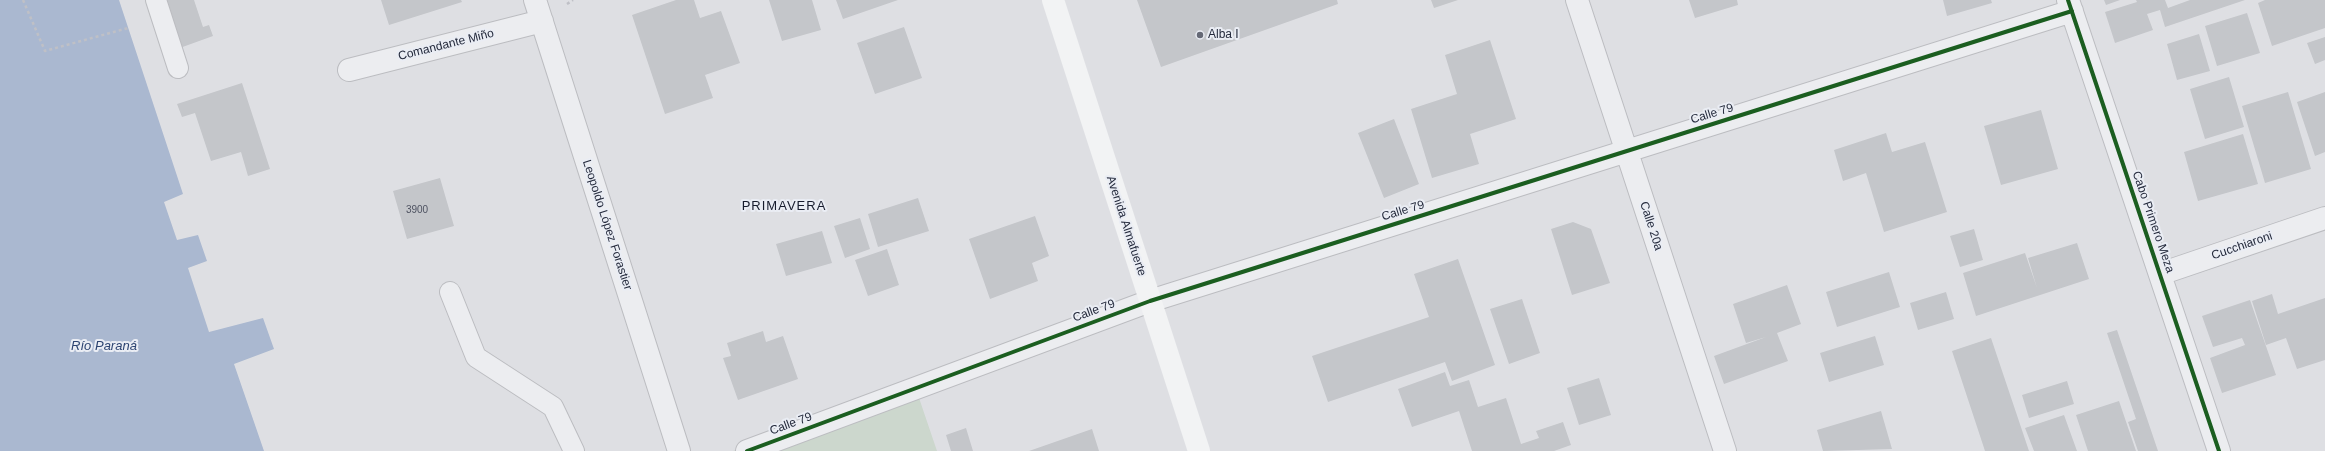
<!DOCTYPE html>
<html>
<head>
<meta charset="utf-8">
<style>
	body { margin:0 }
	canvas { display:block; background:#dedfe3 }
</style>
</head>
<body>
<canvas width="2325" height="451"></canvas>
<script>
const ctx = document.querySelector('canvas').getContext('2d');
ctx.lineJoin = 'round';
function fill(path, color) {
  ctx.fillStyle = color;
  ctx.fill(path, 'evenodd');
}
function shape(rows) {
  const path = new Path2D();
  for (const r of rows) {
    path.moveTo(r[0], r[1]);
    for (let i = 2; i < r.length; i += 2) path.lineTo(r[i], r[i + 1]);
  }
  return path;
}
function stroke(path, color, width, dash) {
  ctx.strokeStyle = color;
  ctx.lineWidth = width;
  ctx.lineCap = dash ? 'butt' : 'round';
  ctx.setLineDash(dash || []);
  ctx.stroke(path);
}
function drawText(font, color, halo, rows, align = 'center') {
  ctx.font = font + ' Helvetica,sans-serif';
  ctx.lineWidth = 4;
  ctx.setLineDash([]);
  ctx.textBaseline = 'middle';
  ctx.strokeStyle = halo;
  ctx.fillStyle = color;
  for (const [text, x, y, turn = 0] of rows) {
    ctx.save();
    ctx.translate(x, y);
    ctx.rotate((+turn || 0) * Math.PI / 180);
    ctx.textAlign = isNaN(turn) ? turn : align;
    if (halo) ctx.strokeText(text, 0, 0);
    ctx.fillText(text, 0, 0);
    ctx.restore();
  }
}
fill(shape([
	[917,392,937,451,733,451]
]), '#ccd7cd');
fill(shape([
	[0,0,119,0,183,194,164,202,177,240,198,235,207,261,188,268,209,332,263,318,274,349,234,364,264,451,0,451]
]), '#aab8d0');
fill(shape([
	[160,0,194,0,203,27,209,25,213,36,177,49],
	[381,0,461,0,462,2,389,25],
	[676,0,694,0,700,18,721,11,740,63,705,75,713,98,665,114,632,15],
	[769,0,812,0,821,30,782,41],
	[836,0,898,0,843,19],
	[1137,0,1337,0,1338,4,1161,67],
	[1431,0,1458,0,1434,8],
	[1689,0,1737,0,1738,5,1695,18],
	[1943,0,1991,0,1992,3,1947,16],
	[2104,0,2120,0,2106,5],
	[2136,0,2165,0,2168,8,2190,0,2245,0,2165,27,2160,10,2147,14,2153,30,2115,43,2105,12,2137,2],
	[2265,0,2325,0,2325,28,2272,46,2258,3],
	[2247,13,2260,53,2217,66,2205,26],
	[904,27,922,78,875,94,857,43],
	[2199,34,2210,71,2177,80,2167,44],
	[2325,37,2325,60,2315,64,2307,43],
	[1490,40,1516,119,1470,134,1479,164,1432,178,1411,109,1457,94,1445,55],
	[2229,77,2244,127,2205,139,2190,89],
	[242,83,270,169,248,176,241,152,211,161,195,113,182,117,177,104],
	[2288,92,2311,169,2265,183,2242,106],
	[2325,92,2325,152,2315,156,2297,102],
	[2041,110,2058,169,2001,185,1984,126],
	[1394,119,1419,184,1384,198,1358,133],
	[1886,133,1892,152,1925,142,1947,212,1884,232,1866,173,1843,181,1834,150],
	[2243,134,2258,184,2198,201,2184,152],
	[440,178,454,226,407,239,393,191],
	[918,198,929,231,878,247,868,214],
	[1035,216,1049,256,1032,263,1038,281,990,299,969,239],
	[860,218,870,249,845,258,834,226],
	[1573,222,1591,229,1610,283,1572,295,1551,229],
	[1974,229,1983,260,1960,267,1950,236],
	[822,231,832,263,786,276,776,244],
	[2077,243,2089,279,1976,316,1963,273,2025,253,2037,288,2028,258],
	[887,249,899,285,868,296,855,260],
	[1458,259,1495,365,1452,381,1445,362,1328,402,1312,356,1429,317,1414,274],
	[1889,272,1900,307,1837,327,1826,292],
	[1787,285,1801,324,1777,333,1788,361,1724,384,1714,356,1766,337,1746,343,1733,304],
	[1946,292,1954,319,1918,330,1910,303],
	[2272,294,2278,314,2325,298,2325,360,2297,369,2286,338,2266,345,2252,301],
	[1522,299,1540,353,1509,364,1490,309],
	[2250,300,2276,375,2222,393,2210,358,2245,345,2242,338,2213,347,2202,316],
	[2117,330,2158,451,2138,451,2128,422,2136,419,2107,333],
	[763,331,766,342,783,336,798,379,738,400,723,358,731,356,727,343],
	[1875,336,1884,365,1829,382,1820,353],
	[1991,338,2029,451,1985,451,1952,351],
	[1445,372,1450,386,1469,380,1478,407,1506,398,1521,444,1539,438,1536,431,1563,422,1571,445,1554,451,1472,451,1459,411,1412,427,1398,389],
	[1599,378,1611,415,1579,425,1567,388],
	[2067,381,2074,404,2029,418,2022,395],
	[2119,401,2136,451,2088,451,2076,415],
	[1881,411,1892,449,1823,451,1817,430],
	[2064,415,2077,451,2034,451,2025,428],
	[966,428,973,451,951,451,946,435],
	[1092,429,1099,451,1029,451]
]), '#c4c6ca');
const lane = shape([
	[156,0,178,68],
	[450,292,476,357,553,407,574,451]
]);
const street = shape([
	[535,0,679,451],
	[1577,0,1725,451],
	[2068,0,2219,451],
	[349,70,542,21],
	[2160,274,2325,218],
	[747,451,1150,301,2072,11]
]);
stroke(lane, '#bcbdc1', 22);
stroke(street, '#bcbdc1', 24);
stroke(shape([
	[23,0,45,51,128,28],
	[567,4,573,0]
]), '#bfc0c6', 2.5, [3, 3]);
stroke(lane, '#ecedf0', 20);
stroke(street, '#ecedf0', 22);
stroke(shape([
	[1053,0,1199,451]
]), '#f2f3f4', 22);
stroke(shape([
	[2068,0,2219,451],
	[747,451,1150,301,2072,11]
]), '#1b5e20', 4);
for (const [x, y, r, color] of [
	[1200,35,4,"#656976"]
]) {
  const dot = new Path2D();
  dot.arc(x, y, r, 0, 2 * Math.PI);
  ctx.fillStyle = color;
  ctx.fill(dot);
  stroke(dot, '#eaedf4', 1.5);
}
drawText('10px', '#4e5261', null, [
	["3900",417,210]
]);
drawText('12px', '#242a3c', '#eaedf4', [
	["Alba I",1208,35]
], 'left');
drawText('12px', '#242a3c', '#eaedf4', [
	["Comandante Miño",446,45,-14],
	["Calle 79",1712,114,-17],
	["Calle 79",1403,211,-17],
	["Cabo Primero Meza",2153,222,71],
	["Leopoldo López Forastier",607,225,72],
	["Avenida Almafuerte",1126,226,72],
	["Calle 20a",1651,226,72],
	["Cucchiaroni",2242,246,-19],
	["Calle 79",1094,311,-20],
	["Calle 79",791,424,-20]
]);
ctx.letterSpacing = '1px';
drawText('13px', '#171c2d', '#eaedf4', [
	["PRIMAVERA",784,206]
]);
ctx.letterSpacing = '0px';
drawText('italic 13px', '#2d4471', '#eaedf4', [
	["Río Paraná",104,346]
]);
</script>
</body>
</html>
